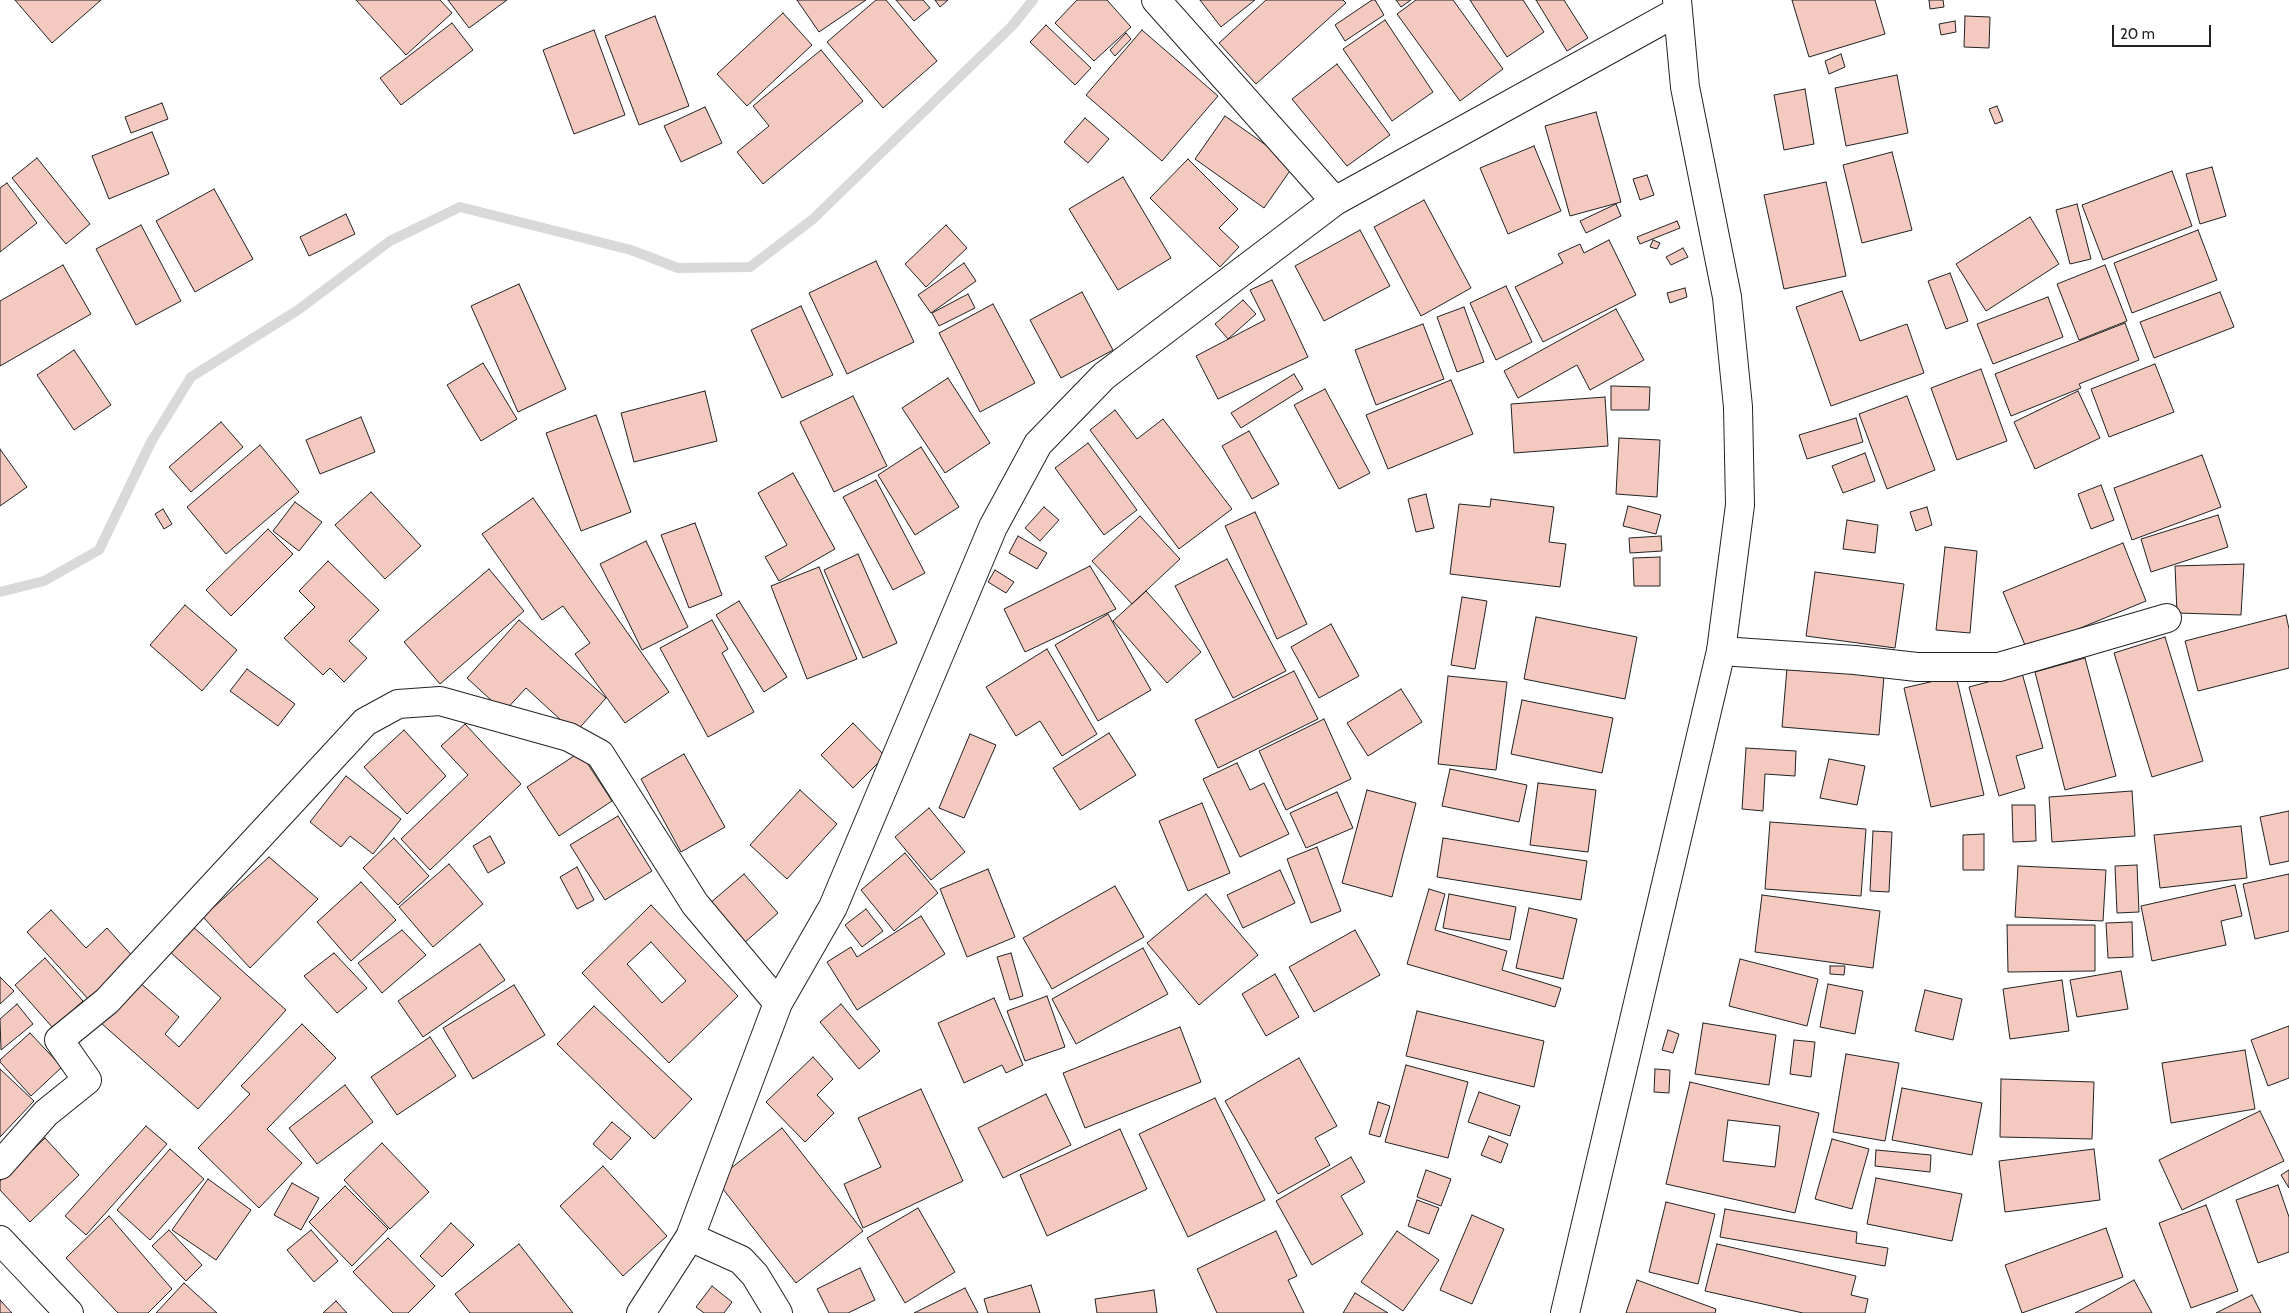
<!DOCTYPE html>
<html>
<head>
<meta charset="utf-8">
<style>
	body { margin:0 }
	#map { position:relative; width:2289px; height:1313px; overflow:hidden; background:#fff; font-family:Cabin,sans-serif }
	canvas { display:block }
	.scale { position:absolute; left:2112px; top:25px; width:99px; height:22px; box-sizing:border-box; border:2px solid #222; border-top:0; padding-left:6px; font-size:15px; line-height:18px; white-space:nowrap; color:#222; -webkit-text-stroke:4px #fff; paint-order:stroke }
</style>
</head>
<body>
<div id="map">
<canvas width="2289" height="1313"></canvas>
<div class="scale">20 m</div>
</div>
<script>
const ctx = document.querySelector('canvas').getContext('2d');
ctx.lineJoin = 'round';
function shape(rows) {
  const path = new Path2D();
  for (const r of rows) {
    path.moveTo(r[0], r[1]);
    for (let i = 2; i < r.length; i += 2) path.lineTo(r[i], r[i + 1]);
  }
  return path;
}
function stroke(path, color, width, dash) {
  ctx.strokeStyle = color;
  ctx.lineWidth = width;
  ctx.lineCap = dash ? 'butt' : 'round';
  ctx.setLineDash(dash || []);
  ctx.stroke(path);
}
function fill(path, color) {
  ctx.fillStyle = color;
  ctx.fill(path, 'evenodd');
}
stroke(shape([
	[0,592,44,581,99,550,151,442,191,377,298,310,390,241,460,207,631,250,678,268,750,267,813,219,1012,26,1033,0]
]), '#d9d9d9', 10);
const building = shape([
	[15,0,101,0,52,43,15,0],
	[356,0,440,0,452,13,406,55,356,0],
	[448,0,507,0,469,28,448,0],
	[797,0,866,0,819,32,797,0],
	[876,0,886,0,937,61,883,108,827,42,876,0],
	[896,0,923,0,930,8,914,21,896,0],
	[935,0,948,0,940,7,935,0],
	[1077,0,1107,0,1131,27,1094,61,1055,23,1077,0],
	[1200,0,1255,0,1221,27,1200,0],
	[1266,0,1343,0,1346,3,1256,84,1219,43,1266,0],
	[1372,0,1375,0,1384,15,1345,41,1335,25,1372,0],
	[1396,0,1411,0,1401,7,1396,0],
	[1416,0,1453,0,1503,69,1460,101,1397,14,1416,0],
	[1470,0,1523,0,1544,32,1507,57,1470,0],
	[1536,0,1564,0,1588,38,1567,51,1536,0],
	[1792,0,1875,0,1885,34,1809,57,1792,0],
	[1929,0,1943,0,1944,7,1930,9,1929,0],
	[783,13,812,45,747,106,717,74,783,13],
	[655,16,689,106,639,125,605,36,655,16],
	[1965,16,1990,17,1989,48,1964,47,1965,16],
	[1385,20,1433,92,1392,121,1343,49,1385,20],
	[1955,21,1956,32,1941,35,1939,24,1955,21],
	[452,23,473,50,401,105,380,78,452,23],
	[1046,25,1091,68,1075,85,1030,42,1046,25],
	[594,30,625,115,574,134,543,50,594,30],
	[1142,30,1218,96,1162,161,1086,95,1142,30],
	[1126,33,1131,39,1115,56,1110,50,1126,33],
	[821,50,863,101,763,184,737,152,769,126,753,106,821,50],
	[1841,54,1845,67,1829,74,1825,61,1841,54],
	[1337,64,1390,135,1347,166,1292,99,1337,64],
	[1897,75,1908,133,1846,146,1835,88,1897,75],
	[1805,89,1814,144,1784,150,1774,95,1805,89],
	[162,103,168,119,131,133,125,117,162,103],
	[1997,106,2003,121,1995,124,1989,109,1997,106],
	[705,107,722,143,681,162,664,126,705,107],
	[1596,112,1621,202,1570,216,1545,126,1596,112],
	[1225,116,1294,165,1264,208,1195,159,1225,116],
	[1085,118,1109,139,1088,163,1064,142,1085,118],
	[152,132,169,174,109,199,92,156,152,132],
	[1534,146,1561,211,1508,234,1480,168,1534,146],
	[1892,152,1912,230,1862,243,1843,165,1892,152],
	[37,158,90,224,66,244,12,178,37,158],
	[1188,159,1238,209,1219,228,1239,247,1220,267,1150,198,1188,159],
	[2212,167,2226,216,2200,224,2186,174,2212,167],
	[2172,171,2192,226,2103,260,2082,205,2172,171],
	[1647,175,1654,195,1640,200,1633,179,1647,175],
	[1123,177,1171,258,1118,290,1069,209,1123,177],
	[1826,182,1846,276,1784,289,1764,195,1826,182],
	[7,183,37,223,0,252,0,188,7,183],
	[214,189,253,259,195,292,156,221,214,189],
	[1424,200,1471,288,1421,316,1374,227,1424,200],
	[1616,204,1621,216,1586,233,1580,221,1616,204],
	[2077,204,2091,259,2070,264,2056,210,2077,204],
	[346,214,355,234,309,256,300,237,346,214],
	[2030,217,2059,264,1986,311,1956,264,2030,217],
	[1677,221,1680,228,1640,244,1637,237,1677,221],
	[141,225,181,301,136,325,96,249,141,225],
	[946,225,967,248,926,287,905,264,946,225],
	[1360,230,1390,286,1324,321,1295,266,1360,230],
	[2198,230,2217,280,2132,313,2114,263,2198,230],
	[1609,240,1636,295,1543,342,1515,287,1563,263,1558,254,1580,244,1584,253,1609,240],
	[1653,240,1660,243,1657,249,1650,247,1653,240],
	[1683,248,1688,257,1671,265,1666,257,1683,248],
	[876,261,914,342,847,374,809,293,876,261],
	[964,263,976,281,931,313,918,295,964,263],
	[63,265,91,314,0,366,0,301,63,265],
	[2105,265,2127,321,2079,340,2057,284,2105,265],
	[1950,273,1968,321,1946,329,1928,281,1950,273],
	[1272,280,1308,357,1218,399,1196,356,1265,320,1250,290,1272,280],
	[519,284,566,389,518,412,471,306,519,284],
	[1506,286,1532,342,1496,360,1470,303,1506,286],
	[1685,288,1687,297,1670,303,1667,293,1685,288],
	[1842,291,1860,341,1907,324,1924,373,1831,406,1796,307,1842,291],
	[1082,292,1113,350,1061,378,1030,320,1082,292],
	[2220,292,2234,327,2154,358,2140,322,2220,292],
	[968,294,975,308,939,326,932,313,968,294],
	[2048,297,2063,337,1993,364,1977,324,2048,297],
	[1243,300,1256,314,1228,339,1215,324,1243,300],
	[993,304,1035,383,980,412,939,333,993,304],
	[801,306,833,375,782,398,751,330,801,306],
	[1464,307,1484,362,1457,372,1437,317,1464,307],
	[1616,309,1644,360,1590,390,1577,365,1518,398,1504,371,1616,309],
	[2125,323,2139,360,2079,384,2081,388,2011,416,1995,374,2125,323],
	[1423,324,1444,379,1376,405,1355,350,1423,324],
	[74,350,111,405,74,430,37,375,74,350],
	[483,363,517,419,481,441,447,385,483,363],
	[2155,364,2174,412,2109,437,2091,389,2155,364],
	[1981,369,2007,441,1957,460,1931,388,1981,369],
	[1294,374,1303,389,1241,428,1231,413,1294,374],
	[948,378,990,443,945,473,902,408,948,378],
	[1451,380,1473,434,1388,469,1366,415,1451,380],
	[1611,386,1650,387,1649,410,1611,410,1611,386],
	[1325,389,1370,473,1339,489,1294,405,1325,389],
	[705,391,717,441,634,462,621,413,705,391],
	[2078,391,2100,438,2035,469,2014,422,2078,391],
	[853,396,887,466,834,492,800,422,853,396],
	[1907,396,1935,470,1887,489,1859,414,1907,396],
	[1605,397,1608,446,1514,453,1511,404,1605,397],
	[1115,410,1137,439,1163,419,1232,509,1179,549,1090,430,1115,410],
	[596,415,631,512,581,531,546,433,596,415],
	[361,417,375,452,320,474,306,440,361,417],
	[1856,418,1863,442,1807,459,1799,435,1856,418],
	[221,422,243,447,191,492,169,467,221,422],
	[1249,431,1279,484,1252,499,1222,446,1249,431],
	[1619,438,1660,440,1657,497,1616,494,1619,438],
	[1088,443,1137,510,1104,535,1055,468,1088,443],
	[260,445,299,492,226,554,187,507,260,445],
	[921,447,959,507,915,535,878,475,921,447],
	[0,449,27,487,0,506,0,449],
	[1865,453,1875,481,1843,493,1832,466,1865,453],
	[2202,455,2221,507,2132,540,2114,488,2202,455],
	[793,473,835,549,779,581,765,557,787,545,758,493,793,473],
	[876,480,925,573,893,590,843,497,876,480],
	[2101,485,2114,520,2091,529,2078,494,2101,485],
	[371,492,421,546,385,579,335,525,371,492],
	[1426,494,1434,528,1416,532,1408,499,1426,494],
	[533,498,669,692,625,723,575,654,590,643,563,606,542,620,482,534,533,498],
	[1491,499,1554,507,1549,542,1566,544,1560,587,1450,574,1459,504,1490,507,1491,499],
	[295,502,322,522,299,551,273,531,295,502],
	[1628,506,1661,515,1656,534,1623,526,1628,506],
	[1044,507,1059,520,1040,541,1025,528,1044,507],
	[1927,507,1932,525,1916,531,1910,512,1927,507],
	[163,509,172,524,164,529,155,514,163,509],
	[1255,512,1307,624,1277,639,1225,526,1255,512],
	[2218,515,2228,547,2151,572,2141,539,2218,515],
	[1140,516,1180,559,1132,604,1092,561,1140,516],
	[1847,520,1878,525,1875,553,1843,549,1847,520],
	[695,523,722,595,689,608,661,535,695,523],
	[268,529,293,554,231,616,206,590,268,529],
	[1018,536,1047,553,1037,569,1009,553,1018,536],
	[1661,536,1662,551,1630,553,1629,538,1661,536],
	[646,541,688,627,642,650,600,564,646,541],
	[2123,543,2146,601,2027,650,2003,592,2123,543],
	[1945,547,1977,551,1970,633,1936,630,1945,547],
	[858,554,897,643,863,658,824,570,858,554],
	[1660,557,1660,586,1634,586,1633,558,1660,557],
	[1227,559,1286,671,1233,698,1175,586,1227,559],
	[328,561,379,610,349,641,367,658,344,682,330,668,323,675,284,638,315,607,299,591,328,561],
	[2244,564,2241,615,2177,613,2175,566,2244,564],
	[1090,566,1116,609,1025,652,1004,609,1090,566],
	[819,567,857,659,807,679,771,586,819,567],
	[489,569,524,611,440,684,404,642,489,569],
	[995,570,1014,582,1006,593,988,582,995,570],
	[1815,572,1904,584,1895,648,1806,636,1815,572],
	[1146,591,1201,652,1167,683,1113,621,1146,591],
	[1462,597,1487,601,1475,669,1451,665,1462,597],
	[739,601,787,677,764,692,716,615,739,601],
	[185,605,237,650,202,691,150,645,185,605],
	[1108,614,1151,690,1098,721,1055,645,1108,614],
	[2286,615,2289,629,2289,668,2198,691,2185,641,2286,615],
	[1536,617,1637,637,1625,699,1524,679,1536,617],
	[519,620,606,698,575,733,526,688,504,712,467,678,519,620],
	[712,620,728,649,722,653,754,712,708,737,660,648,712,620],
	[1331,624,1359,676,1319,698,1291,647,1331,624],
	[2165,637,2203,761,2152,777,2114,653,2165,637],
	[1047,649,1097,734,1062,756,1040,721,1016,736,986,687,1047,649],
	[2085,658,2116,776,2065,790,2035,672,2085,658],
	[1787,668,1884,676,1879,735,1782,727,1787,668],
	[247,669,295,704,278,726,230,691,247,669],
	[1294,671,1318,719,1218,768,1195,720,1294,671],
	[2022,673,2043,748,2016,756,2025,788,1999,796,1969,687,2022,673],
	[1448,676,1507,682,1496,770,1438,764,1448,676],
	[1956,676,1984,795,1931,807,1904,688,1956,676],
	[1401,689,1422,722,1368,756,1347,723,1401,689],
	[1522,700,1613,718,1602,773,1511,754,1522,700],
	[1324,719,1351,779,1286,810,1259,751,1324,719],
	[853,723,885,756,853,788,821,755,853,723],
	[465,724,521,784,430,870,401,839,468,775,441,746,465,724],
	[404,730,446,776,407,814,364,767,404,730],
	[1109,733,1136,775,1080,810,1053,768,1109,733],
	[970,734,996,745,964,818,939,808,970,734],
	[1746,748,1796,751,1795,776,1765,774,1763,811,1742,809,1746,748],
	[580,752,612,801,559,836,527,787,580,752],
	[684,754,725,827,681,852,641,779,684,754],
	[1829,759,1865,766,1857,805,1820,798,1829,759],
	[1237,763,1250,790,1264,783,1289,834,1240,857,1203,779,1237,763],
	[1450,769,1527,785,1519,822,1442,806,1450,769],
	[346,776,401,819,373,854,350,836,341,847,310,822,346,776],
	[1538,783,1596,790,1588,852,1530,845,1538,783],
	[800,790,837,824,787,879,750,845,800,790],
	[1367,790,1416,803,1392,897,1342,883,1367,790],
	[2132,791,2135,836,2052,842,2049,797,2132,791],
	[1337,792,1353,828,1306,848,1290,813,1337,792],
	[1202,803,1230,873,1188,891,1159,821,1202,803],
	[2012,805,2035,805,2036,841,2013,842,2012,805],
	[929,808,965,852,931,880,895,837,929,808],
	[2289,811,2289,861,2270,865,2260,817,2289,811],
	[618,816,652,871,605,900,570,845,618,816],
	[1770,822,1866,829,1861,896,1765,889,1770,822],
	[2241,826,2247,878,2160,888,2154,835,2241,826],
	[1873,831,1892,832,1889,892,1870,891,1873,831],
	[1984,834,1984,870,1963,870,1963,835,1984,834],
	[490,836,505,863,488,873,473,846,490,836],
	[394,838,429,876,398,905,363,868,394,838],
	[1443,838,1587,861,1581,900,1437,877,1443,838],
	[1317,847,1341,911,1311,923,1287,859,1317,847],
	[905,853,938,893,894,931,861,890,905,853],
	[269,857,318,899,250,968,203,917,269,857],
	[449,864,483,904,433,947,399,907,449,864],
	[2137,865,2139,912,2117,913,2115,866,2137,865],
	[2018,866,2106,870,2103,921,2015,917,2018,866],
	[577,867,594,900,577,909,560,877,577,867],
	[988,869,1015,937,967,957,940,889,988,869],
	[1280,870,1295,903,1243,928,1227,895,1280,870],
	[744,874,778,913,743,944,709,904,744,874],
	[2289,874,2289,931,2255,939,2243,884,2289,874],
	[361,882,396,920,351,961,317,922,361,882],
	[2235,885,2242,916,2221,921,2226,945,2152,961,2141,906,2235,885],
	[1115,886,1144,937,1052,989,1023,938,1115,886],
	[1429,889,1445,894,1435,930,1507,951,1502,970,1561,988,1555,1007,1407,964,1429,889],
	[1206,894,1258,955,1199,1005,1147,943,1206,894],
	[1449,894,1516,907,1510,940,1443,928,1449,894],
	[1762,895,1880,911,1873,968,1755,952,1762,895],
	[651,905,738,996,669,1063,582,973,651,905],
	[651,942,686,981,662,1003,627,964,651,942],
	[1529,908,1577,919,1563,979,1516,968,1529,908],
	[866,909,883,931,862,947,845,925,866,909],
	[51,910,86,948,107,928,135,959,90,1001,27,932,51,910],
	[921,916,945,954,857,1010,827,962,851,947,857,957,921,916],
	[2132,922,2133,957,2108,958,2106,923,2132,922],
	[191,925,286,1010,198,1109,101,1023,138,981,179,1017,165,1034,179,1047,221,998,169,951,191,925],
	[2007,925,2095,925,2095,971,2008,972,2007,925],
	[402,930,426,955,382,993,358,963,402,930],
	[1355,930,1380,975,1314,1012,1289,967,1355,930],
	[480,944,505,980,423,1037,398,1001,480,944],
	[1143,948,1168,994,1076,1044,1052,999,1143,948],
	[334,953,367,988,337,1013,304,976,334,953],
	[1011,953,1023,996,1010,1000,997,957,1011,953],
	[45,958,83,1001,53,1028,15,985,45,958],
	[1740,959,1818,979,1807,1026,1729,1006,1740,959],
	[1830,966,1845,966,1844,975,1830,974,1830,966],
	[2121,971,2128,1009,2077,1017,2070,980,2121,971],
	[1275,974,1299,1017,1266,1036,1242,994,1275,974],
	[0,977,14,991,0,1004,0,977],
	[2062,980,2069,1031,2010,1039,2003,989,2062,980],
	[1828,984,1863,991,1855,1034,1820,1027,1828,984],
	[514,985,545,1035,473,1079,443,1028,514,985],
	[1925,990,1962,999,1953,1040,1915,1031,1925,990],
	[1047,996,1065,1047,1025,1061,1007,1011,1047,996],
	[994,998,1023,1065,1006,1073,1002,1065,964,1083,938,1023,994,998],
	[17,1004,33,1024,1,1050,0,1019,17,1004],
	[841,1004,880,1051,859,1069,820,1022,841,1004],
	[594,1006,692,1099,654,1139,557,1044,594,1006],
	[1417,1011,1544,1041,1534,1087,1406,1056,1417,1011],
	[1703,1023,1776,1035,1769,1085,1695,1074,1703,1023],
	[302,1024,336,1058,267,1129,302,1163,259,1208,198,1148,250,1094,241,1086,302,1024],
	[2289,1026,2289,1078,2268,1086,2251,1040,2289,1026],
	[1180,1027,1201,1082,1085,1128,1063,1073,1180,1027],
	[1668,1030,1679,1034,1673,1053,1662,1050,1668,1030],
	[30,1033,62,1067,31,1096,0,1062,0,1060,30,1033],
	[430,1037,456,1076,397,1115,371,1077,430,1037],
	[1794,1040,1815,1042,1811,1077,1790,1074,1794,1040],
	[2245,1050,2255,1109,2171,1123,2162,1063,2245,1050],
	[1846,1054,1899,1063,1885,1141,1833,1132,1846,1054],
	[813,1057,833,1079,817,1095,834,1113,805,1142,766,1102,813,1057],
	[1299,1058,1337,1126,1315,1138,1330,1165,1278,1194,1225,1101,1299,1058],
	[1406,1065,1468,1082,1448,1158,1385,1142,1406,1065],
	[0,1069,34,1101,0,1137,0,1069],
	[1655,1069,1670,1070,1669,1093,1654,1092,1655,1069],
	[2001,1079,2094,1082,2092,1139,2000,1137,2001,1079],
	[1690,1082,1819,1113,1795,1213,1666,1184,1690,1082],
	[1728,1120,1780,1126,1775,1167,1723,1161,1728,1120],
	[345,1085,373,1122,317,1164,289,1128,345,1085],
	[1902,1088,1982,1103,1972,1155,1892,1140,1902,1088],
	[921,1089,963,1181,863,1228,844,1184,881,1167,858,1118,921,1089],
	[1479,1092,1520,1106,1510,1136,1468,1122,1479,1092],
	[1046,1094,1071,1145,1003,1178,978,1128,1046,1094],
	[1215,1098,1265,1200,1188,1237,1139,1134,1215,1098],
	[1378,1102,1390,1106,1380,1137,1369,1134,1378,1102],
	[2260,1111,2284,1161,2182,1210,2159,1160,2260,1111],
	[612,1122,631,1138,611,1160,593,1144,612,1122],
	[146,1126,167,1144,86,1235,65,1216,146,1126],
	[782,1128,863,1231,796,1283,716,1180,782,1128],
	[1120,1129,1147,1189,1047,1236,1020,1175,1120,1129],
	[1489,1136,1508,1144,1501,1163,1481,1155,1489,1136],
	[45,1138,79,1175,30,1222,0,1190,0,1181,45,1138],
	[1832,1139,1869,1149,1852,1209,1815,1199,1832,1139],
	[382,1143,429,1192,390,1229,344,1180,382,1143],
	[170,1149,204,1179,150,1240,117,1210,170,1149],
	[2094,1149,2100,1200,2005,1212,1999,1161,2094,1149],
	[1876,1150,1931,1155,1930,1172,1875,1166,1876,1150],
	[1351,1157,1365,1182,1341,1196,1363,1234,1312,1265,1276,1201,1351,1157],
	[603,1166,667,1236,623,1276,560,1206,603,1166],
	[1426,1170,1451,1179,1441,1206,1417,1197,1426,1170],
	[2289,1170,2289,1188,2281,1175,2289,1170],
	[1876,1178,1962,1194,1952,1241,1867,1224,1876,1178],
	[208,1179,251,1210,216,1260,172,1230,208,1179],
	[292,1183,319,1198,301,1230,274,1215,292,1183],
	[2278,1185,2289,1217,2289,1252,2258,1263,2236,1200,2278,1185],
	[345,1186,388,1229,352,1266,309,1222,345,1186],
	[1417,1200,1439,1208,1429,1234,1408,1226,1417,1200],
	[1666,1202,1715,1214,1698,1284,1649,1272,1666,1202],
	[2206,1205,2238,1291,2191,1308,2159,1223,2206,1205],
	[918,1208,955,1272,905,1303,867,1238,918,1208],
	[1725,1209,1857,1232,1856,1243,1888,1248,1885,1266,1720,1237,1725,1209],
	[1472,1215,1504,1229,1472,1304,1440,1290,1472,1215],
	[109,1216,172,1289,148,1313,118,1313,66,1258,109,1216],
	[451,1223,474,1245,442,1277,420,1256,451,1223],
	[2106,1228,2123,1277,2022,1313,2005,1265,2106,1228],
	[169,1230,202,1265,186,1281,152,1246,169,1230],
	[311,1230,338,1261,314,1282,287,1250,311,1230],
	[1276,1231,1297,1276,1288,1280,1304,1313,1217,1313,1197,1269,1276,1231],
	[1397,1231,1439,1260,1403,1311,1361,1282,1397,1231],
	[388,1238,435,1286,408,1313,393,1313,353,1272,388,1238],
	[519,1244,573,1313,470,1313,455,1294,519,1244],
	[1717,1244,1856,1276,1851,1295,1868,1299,1865,1313,1803,1313,1705,1291,1717,1244],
	[860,1268,875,1300,848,1313,829,1313,817,1289,860,1268],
	[1637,1280,1716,1309,1715,1313,1626,1313,1637,1280],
	[2134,1280,2152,1313,2075,1313,2134,1280],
	[184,1283,217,1313,156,1313,184,1283],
	[1031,1285,1040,1313,988,1313,984,1299,1031,1285],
	[712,1286,732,1302,724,1313,704,1313,696,1307,712,1286],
	[965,1288,978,1313,914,1313,965,1288],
	[1154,1290,1157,1313,1097,1313,1095,1299,1154,1290],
	[1355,1293,1388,1313,1343,1313,1355,1293],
	[2252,1295,2261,1313,2216,1313,2252,1295],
	[0,1300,12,1313,0,1313,0,1300],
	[336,1301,347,1313,323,1313,336,1301]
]);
fill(building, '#f3c9c0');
stroke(building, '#222', 1);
const street = shape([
	[1156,0,1335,201],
	[1721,651,1855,660,1917,667,1999,667,2167,618],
	[0,1165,46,1113,87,1080,59,1040,107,1001,365,722,398,704,440,701,569,737,600,754,695,904,778,1003],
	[690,1237,741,1260,755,1275,778,1313],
	[641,1313,690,1237,778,1003,833,907,993,527,1038,444,1104,376,1335,201,1677,12]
]);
const secondary = shape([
	[0,1240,69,1313]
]);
const primary = shape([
	[1565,1313,1721,651,1740,505,1738,407,1727,297,1685,87,1677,0]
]);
stroke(street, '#222', 30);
stroke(secondary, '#222', 30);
stroke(primary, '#222', 30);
stroke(street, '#fff', 28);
stroke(secondary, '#fff', 28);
stroke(primary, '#fff', 28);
</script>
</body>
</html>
